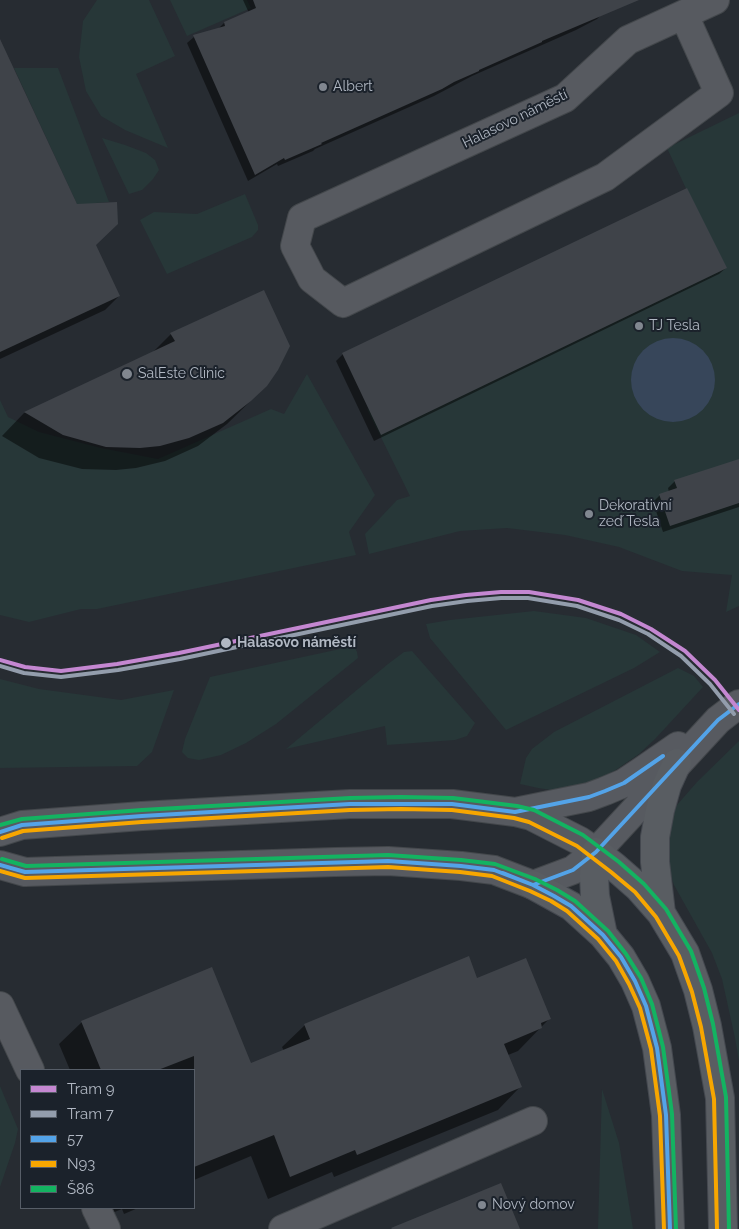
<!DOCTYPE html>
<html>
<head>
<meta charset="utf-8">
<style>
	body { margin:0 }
	#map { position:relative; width:739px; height:1229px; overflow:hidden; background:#272c32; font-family:Raleway,sans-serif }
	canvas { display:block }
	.legend { position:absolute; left:20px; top:1069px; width:175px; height:140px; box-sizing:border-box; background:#1b222b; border:1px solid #575e68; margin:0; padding:6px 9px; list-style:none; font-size:15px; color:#b1b8c3 }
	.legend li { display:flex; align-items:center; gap:10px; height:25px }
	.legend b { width:25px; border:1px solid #575e68 }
</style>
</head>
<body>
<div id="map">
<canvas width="739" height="1229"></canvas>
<ul class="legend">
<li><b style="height:6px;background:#c487d1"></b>Tram 9</li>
<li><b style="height:6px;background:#939dac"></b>Tram 7</li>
<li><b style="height:6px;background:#53a3e8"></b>57</li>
<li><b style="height:6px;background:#f7a600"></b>N93</li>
<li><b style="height:6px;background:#13b361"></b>Š86</li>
</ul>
</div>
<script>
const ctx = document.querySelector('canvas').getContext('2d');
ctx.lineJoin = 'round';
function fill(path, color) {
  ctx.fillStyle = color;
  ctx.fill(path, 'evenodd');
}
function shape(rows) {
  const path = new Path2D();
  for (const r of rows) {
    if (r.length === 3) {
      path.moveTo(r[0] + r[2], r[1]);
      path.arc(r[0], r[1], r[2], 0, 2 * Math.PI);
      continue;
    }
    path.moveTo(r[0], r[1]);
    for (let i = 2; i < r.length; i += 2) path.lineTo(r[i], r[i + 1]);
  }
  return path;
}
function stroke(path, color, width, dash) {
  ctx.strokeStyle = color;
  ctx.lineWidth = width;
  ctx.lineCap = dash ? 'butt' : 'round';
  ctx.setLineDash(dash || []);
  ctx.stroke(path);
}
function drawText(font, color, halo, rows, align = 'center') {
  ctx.font = font + ' Raleway,sans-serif';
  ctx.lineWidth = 4;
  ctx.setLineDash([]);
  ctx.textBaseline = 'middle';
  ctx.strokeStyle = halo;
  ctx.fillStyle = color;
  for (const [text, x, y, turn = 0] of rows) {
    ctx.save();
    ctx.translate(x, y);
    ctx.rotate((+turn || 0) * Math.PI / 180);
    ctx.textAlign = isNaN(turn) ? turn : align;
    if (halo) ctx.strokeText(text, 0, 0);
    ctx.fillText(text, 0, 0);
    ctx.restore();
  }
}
fill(shape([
	[97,0,149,0,175,56,136,74,168,148,125,130,101,116,86,91,79,57,83,21],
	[170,0,247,0,251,8,187,36],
	[14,68,58,68,109,202,96,203,82,215],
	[739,113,739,606,726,612,732,575,682,571,619,547,565,535,507,528,460,531,369,554,365,534,397,500,410,496,367,409,712,244,667,148],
	[102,138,125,145,146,153,155,160,159,170,153,179,142,190,129,194],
	[245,194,258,225,258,230,252,237,167,274,140,220,154,212,197,214],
	[307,374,375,495,349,532,356,555,97,609,81,609,29,622,0,615,0,400,8,417,39,432,101,448,158,459,271,409,284,414],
	[534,611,586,618,636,635,660,652,634,668,506,730,430,638,426,624,450,620],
	[354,646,357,652,358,658,276,724,246,743,221,755,199,760,188,758,182,752,185,739,210,677],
	[412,651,475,723,467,736,455,740,387,745,385,726,286,749,388,664,404,652],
	[678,668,694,676,703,687,655,739,639,754,601,780,558,791,538,788,520,784,526,758,532,749,554,732],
	[0,679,39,689,121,700,174,690,152,752,137,766,0,768],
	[739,741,739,1061,735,1038,722,979,712,953,674,885,669,871,668,840,671,822,677,805,697,782],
	[0,1086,18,1129,15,1143,0,1187],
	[602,1089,619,1143,633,1229,598,1229]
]), '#273738');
fill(shape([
	[673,380,42]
]), '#37465a');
fill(shape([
	[243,0,628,0,604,12,597,19,576,30,472,76,434,96,315,149,313,151,278,166,277,164,248,181,187,43,194,37,218,29,224,23,249,13],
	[0,76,119,296,105,310,0,359],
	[726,268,719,274,374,441,336,361,343,354],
	[264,292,266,386,227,424,198,446,165,461,136,468,116,470,82,469,39,458,2,436,24,413,152,353,171,334],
	[739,460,739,507,663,532,653,502,660,495,669,492,668,488,675,481],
	[477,979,549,1019,518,1051,508,1055,520,1087,498,1110,334,1177,332,1172,268,1199,251,1156,194,1180,194,1070,70,1070,59,1044,82,1022,250,1065,284,1051,282,1047,305,1025],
	[84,1208,138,1208,124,1214,122,1209,90,1222]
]), '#0007');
fill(shape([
	[253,0,639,0,542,41,542,42,479,70,479,71,454,82,442,89,321,143,322,144,285,160,284,158,255,175,193,35,225,26,224,22,256,8],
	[0,39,77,204,117,202,118,224,96,245,120,296,0,352],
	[687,188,727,268,381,435,342,353],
	[264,290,290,346,278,370,267,386,251,401,223,423,189,438,160,446,140,448,106,447,63,435,24,412,175,341,170,333],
	[739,459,739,503,670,526,659,494,677,488,674,480],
	[469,956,477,978,526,958,551,1019,541,1023,542,1028,504,1044,522,1087,357,1155,355,1150,290,1177,274,1135,194,1167,194,1056,158,1070,101,1070,81,1021,212,967,251,1063,310,1039,304,1024],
	[501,1183,520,1229,392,1229,391,1228]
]), '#3f4349');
const minor = shape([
	[684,15,719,93,605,177,343,303,312,279,295,246,302,218,565,98,628,40,715,0],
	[515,812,589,797,605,791,624,783,642,771,678,746],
	[0,832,22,825,142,816,350,804,452,804,515,812,531,816,580,841,596,852],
	[0,865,25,872,335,862,388,861,461,866,494,870,533,885,573,870,596,852,718,720,739,704],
	[0,1006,30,1070],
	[96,1208,106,1229],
	[283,1229,533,1121]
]);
const major = shape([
	[596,852,615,867,639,888,661,913,685,953,698,990,707,1026,720,1098,723,1229],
	[596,852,594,876,595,896,603,935],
	[533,885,571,906,603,935,621,957,635,981,646,1006,657,1048,666,1115,670,1229],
	[661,913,655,862,655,837,660,810,667,785,677,763]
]);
stroke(minor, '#43474b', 30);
stroke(major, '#44484f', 30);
stroke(minor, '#575a60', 28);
stroke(major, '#595d62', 28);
stroke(shape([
	[0,832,22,825,142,816,350,804,452,804,515,812,589,797,605,791,624,783,663,756],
	[0,865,25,872,388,861,461,866,494,870,533,885,554,896,571,906,603,935,621,957,635,981,646,1006,657,1048,666,1115,670,1229],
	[503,873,533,885,573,870,596,852,718,720,739,704]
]), '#53a3e8', 4);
stroke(shape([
	[2,838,23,831,142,822,350,810,401,809,452,810,514,818,529,822,577,846,611,872,635,892,656,917,679,956,692,992,701,1027,714,1099,717,1229],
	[0,871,25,878,388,867,460,872,492,876,530,891,551,901,567,911,598,939,616,961,629,984,640,1008,651,1049,660,1116,664,1229]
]), '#f7a600', 4);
stroke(shape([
	[0,825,22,819,142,810,350,798,401,797,453,798,517,806,534,810,583,835,619,862,644,884,666,909,691,951,704,988,713,1024,726,1097,729,1229],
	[2,859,26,866,388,855,461,860,495,864,535,879,557,890,575,901,608,931,626,954,641,978,652,1004,663,1047,672,1114,676,1229]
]), '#13b361', 4);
stroke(shape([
	[0,660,25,667,61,671,117,664,179,653,431,600,466,595,501,592,529,592,578,600,621,614,651,629,685,651,715,680,739,710]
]), '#c487d1', 4);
stroke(shape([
	[0,666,24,673,61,677,118,670,180,659,432,606,467,601,501,598,528,598,577,606,619,620,648,634,681,656,710,684,734,714]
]), '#939dac', 4);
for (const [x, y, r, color] of [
	[323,87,5,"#818790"],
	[639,326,5,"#818790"],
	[127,374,6,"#818790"],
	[589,514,5,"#818790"],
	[226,643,6,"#b1b8c3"],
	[482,1205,5,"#818790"]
]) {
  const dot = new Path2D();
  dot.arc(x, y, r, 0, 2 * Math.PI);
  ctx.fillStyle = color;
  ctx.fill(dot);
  stroke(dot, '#1b222b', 2);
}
drawText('14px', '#b1b8c3', '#1b222b', [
	["Albert",333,87],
	["TJ Tesla",649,326],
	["SalEste Clinic",138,374],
	["Dekorativní",599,506],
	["zeď Tesla",599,522],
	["Nový domov",492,1205]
], 'left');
drawText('14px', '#b1b8c3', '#1b222b', [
	["Halasovo náměstí",515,119,-26]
]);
drawText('bold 14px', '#b1b8c3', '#1b222b', [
	["Halasovo náměstí",237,643]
], 'left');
</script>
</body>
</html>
